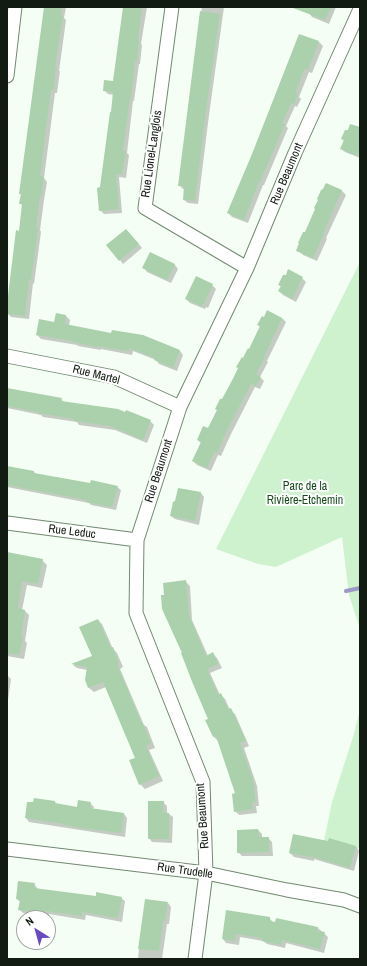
<!DOCTYPE html>
<html>
<head>
<meta charset="utf-8">
<style>
	body { margin:0 }
	#map { position:relative; width:367px; height:966px; overflow:hidden; background:#f4fef4; font-family:"Archivo Narrow",sans-serif }
	canvas { display:block }
	.frame { position:absolute; inset:0; border:8px solid #121b12; pointer-events:none }
	.north { position:absolute; left:16px; top:910px; width:40px; height:40px; box-sizing:border-box; background:#fff; border:1px solid #a0a4a0; border-radius:50%; rotate:323deg; font-size:11px; font-weight:700; line-height:16px; text-align:center; color:#121b12 }
	.north::after { content:''; display:block; margin:auto; width:14px; height:18px; background:#684ac3; clip-path:polygon(50% 0,100% 100%,50% 72%,0 100%) }
</style>
</head>
<body>
<div id="map">
<canvas width="367" height="966"></canvas>
<div class="frame"></div>
<div class="north">N</div>
</div>
<script>
const ctx = document.querySelector('canvas').getContext('2d');
ctx.lineJoin = 'round';
function fill(path, color) {
  ctx.fillStyle = color;
  ctx.fill(path, 'evenodd');
}
function shape(rows) {
  const path = new Path2D();
  for (const r of rows) {
    path.moveTo(r[0], r[1]);
    for (let i = 2; i < r.length; i += 2) path.lineTo(r[i], r[i + 1]);
  }
  return path;
}
function stroke(path, color, width, dash) {
  ctx.strokeStyle = color;
  ctx.lineWidth = width;
  ctx.lineCap = dash ? 'butt' : 'round';
  ctx.setLineDash(dash || []);
  ctx.stroke(path);
}
function drawText(font, color, halo, rows, align = 'center') {
  ctx.font = font + ' "Archivo Narrow",sans-serif';
  ctx.lineWidth = 4;
  ctx.setLineDash([]);
  ctx.textBaseline = 'middle';
  ctx.strokeStyle = halo;
  ctx.fillStyle = color;
  for (const [text, x, y, turn = 0] of rows) {
    ctx.save();
    ctx.translate(x, y);
    ctx.rotate((+turn || 0) * Math.PI / 180);
    ctx.textAlign = isNaN(turn) ? turn : align;
    if (halo) ctx.strokeText(text, 0, 0);
    ctx.fillText(text, 0, 0);
    ctx.restore();
  }
}
fill(shape([
	[360,262,360,629,349,595,342,537,276,567,258,564,216,549],
	[360,710,360,849,324,841,332,802,353,737]
]), '#cef2ce');
fill(shape([
	[45,7,66,7,64,18,66,20,59,71,60,71,57,93,55,93,44,178,47,182,44,200,40,230,41,232,34,284,33,283,29,319,11,317,7,313,23,206,20,203,22,195,20,194],
	[124,7,147,7,141,44,142,45,140,64,139,64,134,101,133,101,127,153,129,155,126,178,119,177,122,213,104,214,100,210,101,188,114,95,108,94,104,90,114,82],
	[202,7,224,7,209,115,198,204,188,203,184,200,185,189,183,189,179,185],
	[311,7,336,7,329,24,312,17,309,13],
	[300,35,319,42,323,46,312,73,309,72,299,97,301,99,297,107,295,106,286,126,288,128,264,185,263,185,248,223,232,217,228,213,253,154],
	[360,129,360,158,345,152,341,148,344,141,342,139],
	[326,184,342,191,346,195,326,238,327,239,317,261,303,255,299,251],
	[130,234,142,248,123,264,120,260],
	[151,253,175,265,178,269,171,283,147,272,144,268],
	[302,278,306,282,296,302,283,295,279,291,281,287,279,284],
	[212,285,216,289,208,308,206,307,205,309,190,303,186,299],
	[66,316,70,320,69,326,112,334,180,351,183,355,177,371,159,364,156,360,133,351,132,355,101,349,101,350,78,346,77,345,41,339,37,335],
	[282,318,286,322,267,361,268,362,260,377,264,381,260,389,255,387,231,434,221,456,218,455,211,471,197,465,193,461,201,443,198,440,208,429,243,359,250,350,260,327,258,325],
	[7,389,61,399,64,402,150,421,154,425,147,443,115,430,79,425,77,422,43,417,41,415,7,408],
	[7,469,34,472,36,474,91,484,117,487,121,490,116,510,91,505,89,503,7,487],
	[201,493,204,497,199,525,175,519,171,516],
	[42,560,47,565,42,588,27,585,22,610,25,611,29,615,25,641,27,643,24,659,7,656,7,562],
	[186,582,190,586,192,620,208,656,213,654,217,658,222,668,210,673,220,695,221,695,225,699,230,710,235,714,249,746,244,748,257,786,259,806,256,806,257,813,239,815,235,811,236,794,218,741,214,737,207,720,209,719,183,653,165,596],
	[98,620,102,624,113,649,117,653,123,667,120,669,144,725,147,727,155,748,149,750,163,781,145,789,140,784,136,758,106,687,94,692,89,688,86,680,87,670,77,668,73,665,93,656],
	[7,675,11,679,7,707],
	[55,802,57,804,78,808,90,803,94,807,93,810,124,814,127,818,125,837,29,822,26,818],
	[163,802,167,806,167,813,169,814,173,817,172,843,152,842,149,838],
	[258,830,262,834,262,838,268,838,272,842,273,856,242,856,238,852],
	[356,847,359,851,354,871,314,859,314,861,294,857,290,853],
	[34,884,38,889,96,897,121,898,125,901,122,922,86,915,85,920,49,914,49,917,23,913,19,909,20,902,17,899],
	[168,903,171,907,169,924,167,924,162,959,138,959,139,949],
	[227,911,269,918,273,922,276,923,277,919,318,928,328,937,324,953,286,943,285,948,267,944,263,941,240,937,239,945,226,943,223,939]
]), '#0003');
stroke(shape([
	[346,591,360,588]
]), '#9c97c4', 4);
fill(shape([
	[44,7,62,7,61,15,63,15,55,66,56,66,54,90,51,90,40,176,44,177,41,197,40,196,36,227,38,227,36,244,31,280,29,280,25,316,7,314,7,304,16,230,19,231,22,204,19,204,21,194,19,194],
	[123,7,142,7,138,40,139,40,137,61,135,61,131,98,130,98,123,150,126,151,122,174,116,174,119,209,99,211,97,188,100,187,110,112,111,112,113,92,103,91,104,80,113,81],
	[293,7,331,7,325,20,293,8],
	[200,11,220,14,206,110,195,201,183,200,184,186,178,186],
	[299,34,319,41,308,70,305,68,295,93,298,94,294,104,291,103,282,123,285,124,260,182,259,182,244,220,227,213,252,154],
	[350,124,360,127,360,148,357,156,340,149,344,140,341,139,345,130,348,130],
	[326,183,342,190,323,234,324,234,313,258,296,251,299,243,298,243,303,232,305,232,315,209,314,208,318,200,317,199,321,190,323,189],
	[126,229,139,244,119,261,106,245],
	[150,252,175,264,167,280,142,268],
	[288,269,303,277,292,299,278,291,281,286,278,285,283,275,286,275],
	[196,276,213,284,204,304,202,304,201,306,185,299],
	[267,310,282,318,264,357,265,357,256,374,261,377,256,386,251,384,227,430,217,453,214,452,207,468,192,461,201,442,197,440,203,426,208,428,217,410,215,409,220,399,222,399,235,375,238,368,236,367,242,357,243,358,248,348,249,349,260,326,257,325,262,316,264,317],
	[56,313,66,315,65,324,111,333,112,330,143,335,180,350,173,368,154,360,155,358,129,348,129,351,97,346,97,347,73,342,73,341,36,335,39,319,54,322],
	[7,388,62,398,61,401,118,409,125,412,126,410,151,420,143,440,110,426,74,421,74,419,38,413,38,412,7,406],
	[7,466,34,471,34,473,90,483,91,480,118,486,112,507,86,502,87,500,7,485],
	[178,488,201,492,195,521,170,516,173,502,175,501],
	[7,552,43,559,38,584,22,581,18,608,25,610,21,637,23,637,19,655,7,653],
	[186,580,189,615,206,656,213,652,218,664,207,669,218,695,221,693,228,709,231,708,246,741,240,743,253,780,256,802,252,802,253,809,234,812,232,794,235,793,216,736,213,737,205,720,208,719,193,684,181,653,182,653,162,609,161,595,164,595,163,583],
	[98,619,111,648,113,647,119,663,117,664,141,722,142,722,151,743,146,746,159,776,139,785,129,760,135,758,103,682,88,688,85,680,87,667,71,664,92,656,79,627],
	[34,798,55,801,55,803,77,807,78,800,91,802,90,808,124,813,121,833,81,828,64,825,64,824,25,818,27,802,33,802],
	[148,801,164,801,163,812,169,813,169,839,148,839],
	[258,829,259,837,269,837,269,852,237,853,237,830],
	[293,834,328,841,329,838,356,846,350,868,310,856,311,857,289,853],
	[18,881,35,883,34,888,96,896,96,892,122,897,118,918,82,912,82,916,46,911,45,913,18,910,20,900,16,899],
	[145,899,168,902,165,921,163,921,159,951,138,949],
	[226,910,270,917,270,921,275,922,276,918,318,927,317,931,325,932,320,949,282,940,281,945,262,941,262,938,236,934,235,941,222,939]
]), '#aad1ab');
const minor = shape([
	[172,7,145,208,247,268],
	[7,76,15,7],
	[7,356,114,377,180,407],
	[7,523,137,540],
	[7,849,206,873,287,890,344,900,360,906],
	[195,959,206,873,203,782,136,613,137,540,180,407,247,268,295,153,360,9]
]);
stroke(minor, '#718971', 15);
stroke(minor, '#fff', 13);
drawText('12px', '#121b12', '#fff', [
	["Rue Lionel-Langlois",152,154,-82],
	["Rue Beaumont",287,174,-67],
	["Rue Martel",96,375,14],
	["Rue Beaumont",159,471,-72],
	["Rue Leduc",72,532,7],
	["Rue Beaumont",203,816,-94],
	["Rue Trudelle",185,871,8]
]);
drawText('12px', '#154b1b', '#fff', [
	["Parc de la",305,487],
	["Rivière-Etchemin",305,501]
]);
</script>
</body>
</html>
